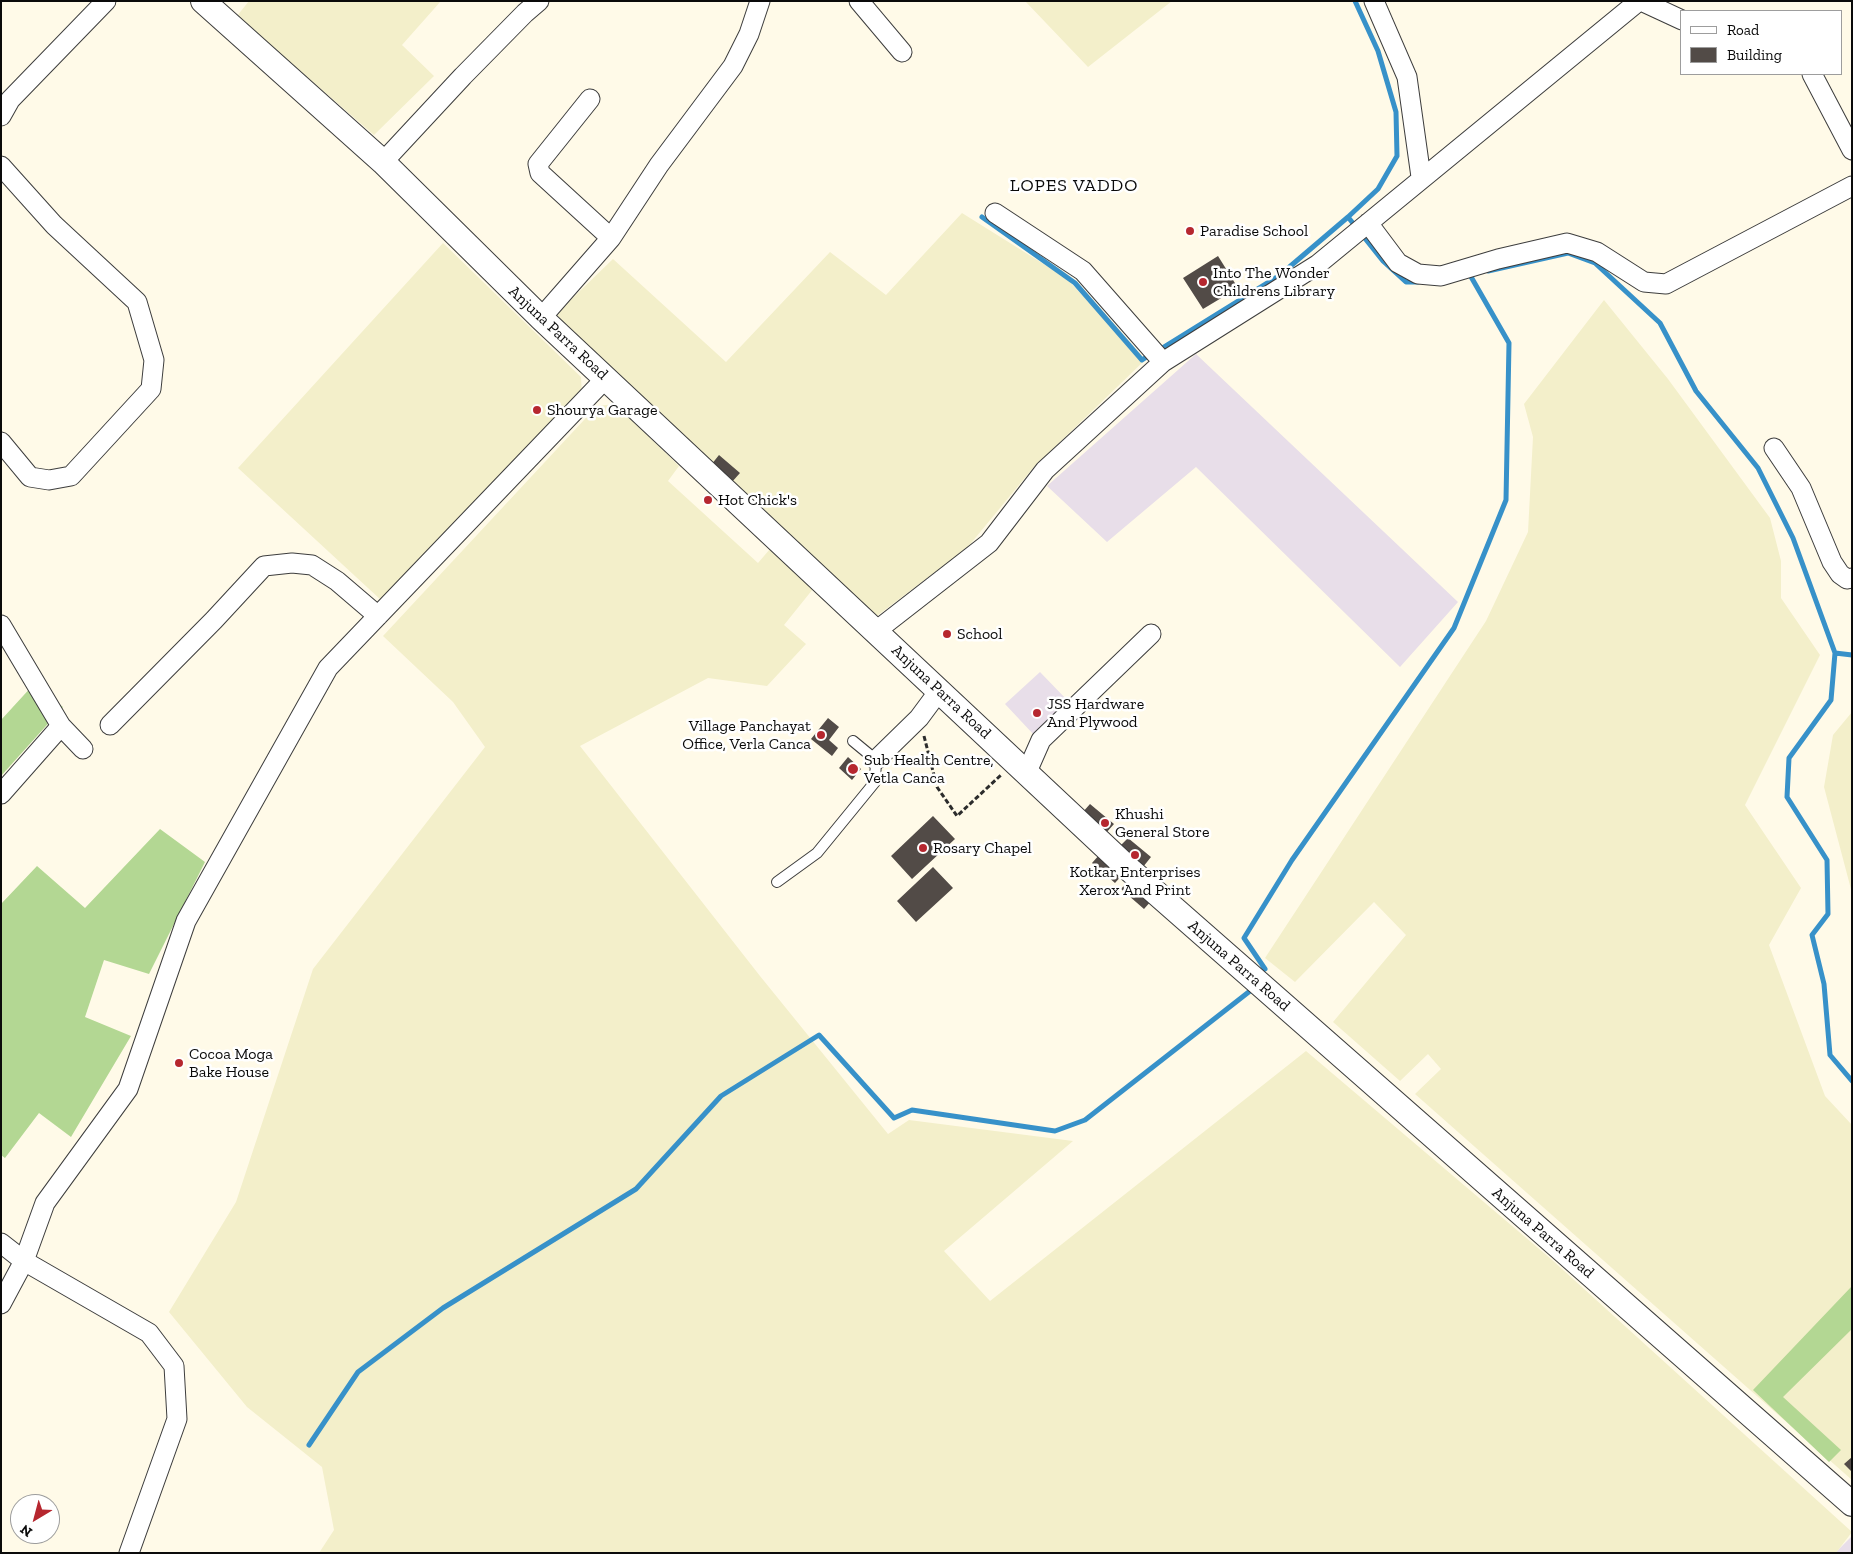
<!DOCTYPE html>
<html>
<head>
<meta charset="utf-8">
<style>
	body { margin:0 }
	#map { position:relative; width:1853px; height:1554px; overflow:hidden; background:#fffae8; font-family:"Zilla Slab",serif }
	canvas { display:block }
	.frame { position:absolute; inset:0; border:2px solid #0a0a0a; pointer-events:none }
	.legend { position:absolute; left:1680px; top:10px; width:162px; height:65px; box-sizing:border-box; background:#fff; border:1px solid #9d9d9d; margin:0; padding:6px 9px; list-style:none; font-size:15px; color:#0a0a0a }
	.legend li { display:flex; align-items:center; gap:10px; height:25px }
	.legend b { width:25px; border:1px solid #9d9d9d }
	.north { position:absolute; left:10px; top:1494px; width:50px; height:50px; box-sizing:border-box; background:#fff; border:1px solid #9d9d9d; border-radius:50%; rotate:217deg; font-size:14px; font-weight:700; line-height:20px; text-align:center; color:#0a0a0a }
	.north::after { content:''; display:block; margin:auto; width:18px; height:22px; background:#b6272f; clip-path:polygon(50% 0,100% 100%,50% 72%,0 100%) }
</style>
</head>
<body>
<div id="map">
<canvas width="1853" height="1554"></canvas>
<div class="frame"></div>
<ul class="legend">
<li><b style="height:6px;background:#fff"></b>Road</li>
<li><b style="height:14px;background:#524b47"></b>Building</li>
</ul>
<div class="north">N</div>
</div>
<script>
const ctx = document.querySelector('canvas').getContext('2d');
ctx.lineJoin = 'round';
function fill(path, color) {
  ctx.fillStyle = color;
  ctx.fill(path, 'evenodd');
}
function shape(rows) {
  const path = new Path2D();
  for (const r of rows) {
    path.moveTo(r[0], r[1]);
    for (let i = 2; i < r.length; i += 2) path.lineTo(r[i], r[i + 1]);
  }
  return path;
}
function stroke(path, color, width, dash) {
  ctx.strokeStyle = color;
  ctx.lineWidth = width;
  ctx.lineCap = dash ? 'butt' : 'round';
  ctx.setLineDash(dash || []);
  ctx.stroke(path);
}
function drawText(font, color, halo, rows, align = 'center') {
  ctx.font = font + ' "Zilla Slab",serif';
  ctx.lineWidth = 5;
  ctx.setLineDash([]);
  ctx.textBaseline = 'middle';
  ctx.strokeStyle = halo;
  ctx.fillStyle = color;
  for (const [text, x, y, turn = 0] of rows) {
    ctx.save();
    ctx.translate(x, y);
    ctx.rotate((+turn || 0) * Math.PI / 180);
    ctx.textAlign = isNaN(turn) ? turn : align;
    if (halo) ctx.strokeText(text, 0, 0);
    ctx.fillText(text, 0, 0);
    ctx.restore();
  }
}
fill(shape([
	[1196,354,1458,602,1400,667,1196,467,1107,542,1047,486],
	[1040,672,1069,702,1034,735,1005,704],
	[1852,1536,1852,1553,1835,1553]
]), '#e8dee9');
fill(shape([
	[249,1,441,1,402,45,434,76,374,135,237,16],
	[1025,1,1172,1,1088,67],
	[962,213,1066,278,1144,361,1033,468,967,548,874,618,554,316,613,259,726,362,830,252,886,295],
	[443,243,581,377,582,395,381,600,238,468],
	[1604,300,1668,379,1770,518,1781,561,1781,598,1820,655,1745,805,1801,888,1769,945,1825,1096,1852,1125,1852,1480,1415,1094,1441,1069,1428,1054,1400,1081,1333,1022,1406,935,1374,902,1295,982,1265,958,1486,621,1528,532,1533,437,1524,404],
	[615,404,679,466,668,481,758,563,770,549,813,589,784,625,806,644,767,686,708,678,580,746,760,976,888,1134,909,1120,1073,1141,944,1251,990,1301,1306,1051,1551,1259,1852,1532,1836,1553,319,1553,334,1530,322,1467,247,1407,169,1312,236,1202,313,969,485,747,453,702,383,636,597,406],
	[1852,712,1852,893,1824,787,1833,735]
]), '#f3efca');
fill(shape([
	[34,684,63,707,1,776,1,720],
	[160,829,205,862,149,974,104,960,85,1017,131,1036,71,1137,39,1113,5,1158,1,1155,1,904,37,866,85,908],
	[1852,1286,1852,1329,1783,1397,1841,1450,1829,1462,1753,1390]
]), '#b3d793');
stroke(shape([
	[1355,1,1378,51,1396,112,1397,156,1378,189,1348,217,1383,261,1406,282,1418,282],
	[982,217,1075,283,1142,360,1151,354],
	[1488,271,1568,253,1595,263,1660,323,1696,391,1758,468,1793,538,1835,653,1831,700,1789,758,1787,797,1827,860,1828,914,1812,935,1824,984,1830,1055,1852,1081],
	[1159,350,1280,275,1348,217],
	[1835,653,1852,655],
	[1265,969,1244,938,1292,860,1454,628,1506,500,1509,343,1470,275],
	[309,1445,358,1372,443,1308,636,1189,721,1096,819,1035,894,1118,912,1110,1055,1131,1085,1120,1250,991]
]), '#3791c9', 5);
fill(shape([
	[1218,256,1238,288,1203,309,1183,278],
	[719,455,740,473,731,483,711,465],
	[828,718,839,727,829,740,838,748,832,756,811,739],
	[848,757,861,769,852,780,839,768],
	[1090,804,1114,824,1106,833,1082,813],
	[933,816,955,839,912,879,891,856],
	[1128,838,1151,857,1143,867,1119,847],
	[1100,854,1123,874,1115,883,1092,863],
	[933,867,953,888,916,922,897,901],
	[1129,880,1152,900,1144,909,1121,889],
	[1852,1457,1852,1472,1844,1464]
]), '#524b47');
const service = shape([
	[777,882,817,853,875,782,876,760,853,741]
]);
const minor = shape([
	[859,1,902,52],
	[1374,1,1407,77,1421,177],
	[1641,1,1682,20],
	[1812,74,1852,150],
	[590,99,538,164,540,173,611,238],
	[1,116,10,100,106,1],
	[383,162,463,76,525,13,539,1],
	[1,166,54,225,137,302,154,360,151,389,71,476,49,480,30,477,1,442],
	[995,213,1083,271,1163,362],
	[1368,223,1398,263,1418,274,1441,276,1498,259,1567,243,1597,252,1644,282,1666,284,1852,186],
	[541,318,611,238,659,165,733,66,749,34,760,1],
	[1774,448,1801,488,1832,562,1840,574,1847,579,1852,578],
	[1,625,61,726,83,749],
	[876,631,989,543,1045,470,1163,362,1317,265,1639,1],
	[110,725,214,620,264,566,292,563,312,565,337,581,378,616],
	[876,760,919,718,939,691],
	[1026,774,1041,740,1151,634],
	[1,794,61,726],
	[1,1243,24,1261,1,1304],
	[129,1553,177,1419,174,1366,149,1333,24,1261,45,1203,128,1089,186,921,328,668,606,378]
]);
const tertiary = shape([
	[203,1,383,162,541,318,1130,870,1852,1504]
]);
stroke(service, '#3d3d3d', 12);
stroke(minor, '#3d3d3d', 21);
stroke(tertiary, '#3d3d3d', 26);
stroke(shape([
	[924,736,937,787,957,816,1001,775]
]), '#2c2c2c', 3, [5, 2.5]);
stroke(service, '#fff', 10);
stroke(minor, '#fff', 19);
stroke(tertiary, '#fff', 24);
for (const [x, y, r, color] of [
	[1190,231,5,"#b6272f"],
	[1203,282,5,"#b6272f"],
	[537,410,5,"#b6272f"],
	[708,500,5,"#b6272f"],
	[947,634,5,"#b6272f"],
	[1037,713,5,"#b6272f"],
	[821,735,5,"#b6272f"],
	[853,769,6,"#b6272f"],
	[1105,823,5,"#b6272f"],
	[923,848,5,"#b6272f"],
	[1135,855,5,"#b6272f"],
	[179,1063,5,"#b6272f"]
]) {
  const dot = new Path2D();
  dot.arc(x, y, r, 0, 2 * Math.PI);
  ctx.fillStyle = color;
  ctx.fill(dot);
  stroke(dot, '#fff', 2);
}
drawText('16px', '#0a0a0a', '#fff', [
	["Paradise School",1200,231],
	["Into The Wonder",1213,273],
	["Childrens Library",1213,291],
	["Shourya Garage",547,410],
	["Hot Chick's",718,500],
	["School",957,634],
	["JSS Hardware",1047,704],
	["And Plywood",1047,722],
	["Village Panchayat",811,726,"right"],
	["Office, Verla Canca",811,744,"right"],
	["Sub Health Centre,",864,760],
	["Vetla Canca",864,778],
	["Khushi",1115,814],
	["General Store",1115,832],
	["Rosary Chapel",933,848],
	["Kotkar Enterprises",1135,872,"center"],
	["Xerox And Print",1135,890,"center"],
	["Cocoa Moga",189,1054],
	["Bake House",189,1072]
], 'left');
drawText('16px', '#0a0a0a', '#fff', [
	["Anjuna Parra Road",558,333,43],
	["Anjuna Parra Road",941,692,43],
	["Anjuna Parra Road",1239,966,41],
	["Anjuna Parra Road",1543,1233,41]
]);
ctx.letterSpacing = '1px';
drawText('18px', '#0a0a0a', '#fff', [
	["LOPES VADDO",1074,186]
]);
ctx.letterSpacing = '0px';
</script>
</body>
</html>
